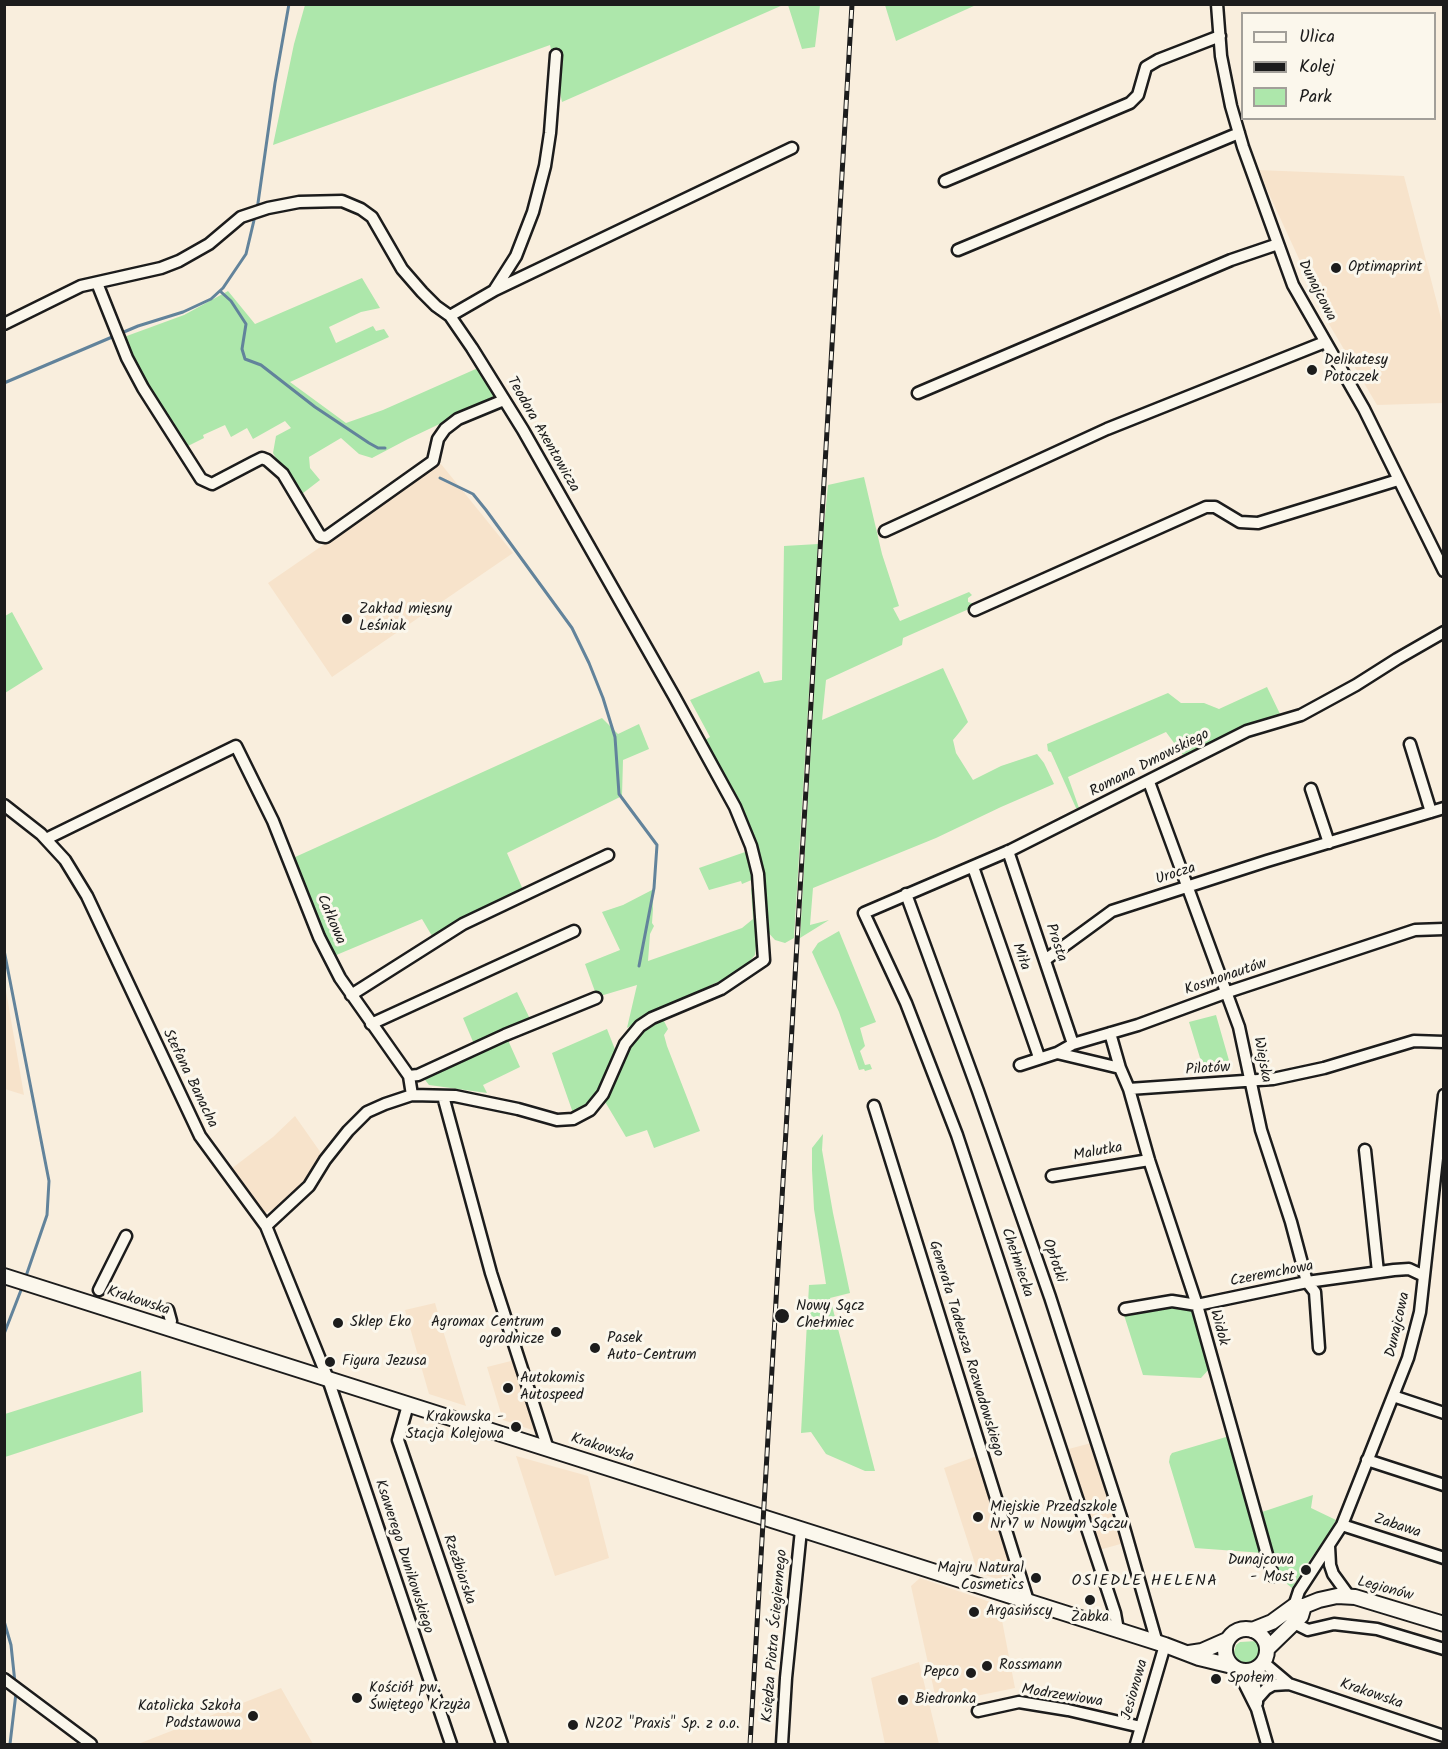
<!DOCTYPE html>
<html>
<head>
<meta charset="utf-8">
<style>
	body { margin:0 }
	#map { position:relative; width:1448px; height:1749px; overflow:hidden; background:#f9eedd; font-family:Kalam,sans-serif }
	canvas { display:block }
	.frame { position:absolute; inset:0; border:6px solid #1c1c1c; pointer-events:none }
	.legend { position:absolute; left:1241px; top:12px; width:195px; height:108px; box-sizing:border-box; background:#fbf7ec; border:2px solid #a29f99; margin:0; padding:8px 10px; list-style:none; font-size:18px; color:#1c1c1c }
	.legend li { display:flex; align-items:center; gap:12px; height:30px }
	.legend b { width:30px; border:2px solid #a29f99 }
</style>
</head>
<body>
<div id="map">
<canvas width="1448" height="1749"></canvas>
<div class="frame"></div>
<ul class="legend">
<li><b style="height:8px;background:#fbf7ec"></b>Ulica</li>
<li><b style="height:8px;background:#1c1c1c"></b>Kolej</li>
<li><b style="height:16px;background:#ade7ab"></b>Park</li>
</ul>
</div>
<script>
const ctx = document.querySelector('canvas').getContext('2d');
ctx.lineJoin = 'round';
function fill(path, color) {
  ctx.fillStyle = color;
  ctx.fill(path, 'evenodd');
}
function shape(rows) {
  const path = new Path2D();
  for (const r of rows) {
    if (r.length === 3) {
      path.moveTo(r[0] + r[2], r[1]);
      path.arc(r[0], r[1], r[2], 0, 2 * Math.PI);
      continue;
    }
    path.moveTo(r[0], r[1]);
    for (let i = 2; i < r.length; i += 2) path.lineTo(r[i], r[i + 1]);
  }
  return path;
}
function stroke(path, color, width, dash) {
  ctx.strokeStyle = color;
  ctx.lineWidth = width;
  ctx.lineCap = dash ? 'butt' : 'round';
  ctx.setLineDash(dash || []);
  ctx.stroke(path);
}
function drawText(font, color, halo, rows, align = 'center') {
  ctx.font = font + ' Kalam,sans-serif';
  ctx.lineWidth = 6;
  ctx.setLineDash([]);
  ctx.textBaseline = 'middle';
  ctx.strokeStyle = halo;
  ctx.fillStyle = color;
  for (const [text, x, y, turn = 0] of rows) {
    ctx.save();
    ctx.translate(x, y);
    ctx.rotate((+turn || 0) * Math.PI / 180);
    ctx.textAlign = isNaN(turn) ? turn : align;
    if (halo) ctx.strokeText(text, 0, 0);
    ctx.fillText(text, 0, 0);
    ctx.restore();
  }
}
fill(shape([
	[1258,170,1404,176,1442,322,1444,340,1443,403,1377,405,1329,324],
	[441,464,513,553,332,677,268,583],
	[5,985,24,1095,5,1089],
	[295,1116,321,1153,306,1178,282,1205,265,1213,231,1169,273,1137],
	[435,1303,441,1324,466,1406,429,1394,405,1310],
	[515,1360,538,1432,503,1420,487,1367],
	[1095,1442,1124,1543,1099,1550,1065,1450],
	[516,1456,588,1476,609,1558,555,1576],
	[977,1456,1012,1565,1018,1585,978,1573,944,1468],
	[920,1578,999,1605,1015,1688,937,1704,911,1586],
	[919,1662,939,1744,885,1744,871,1678],
	[281,1688,313,1744,138,1744]
]), '#f7e3cb');
fill(shape([
	[305,5,783,5,562,102,550,45,273,145,294,44],
	[788,5,820,5,815,47,802,49],
	[885,5,885,4,976,5,896,41],
	[362,278,380,308,361,312,329,327,336,343,373,326,376,331,384,329,389,337,290,382,346,423,383,410,478,368,494,391,492,399,408,439,372,458,359,454,341,438,309,457,310,468,320,480,298,497,273,453,276,436,291,428,285,421,253,439,247,428,231,437,225,425,203,435,204,438,186,447,140,377,124,337,184,315,228,291,255,324],
	[864,477,882,554,899,606,893,608,900,621,969,592,972,595,968,598,968,602,978,605,903,638,902,645,826,680,822,720,943,668,968,722,953,740,956,753,973,780,1001,766,1037,754,1044,763,1054,784,1001,807,936,838,813,888,810,925,829,920,800,938,823,536,828,485],
	[818,544,794,938,785,943,775,940,766,930,765,884,760,863,718,764,705,740,710,737,690,700,759,671,764,683,782,680,784,546],
	[12,612,43,669,5,693,5,616],
	[1267,687,1281,716,1242,727,1183,755,1166,732,1068,777,1079,808,1076,808,1051,752,1048,751,1047,744,1168,693,1181,703,1204,703,1219,709],
	[602,718,618,734,639,724,649,749,623,760,622,796,507,853,524,892,432,936,422,919,334,956,293,858],
	[748,851,754,879,742,884,741,881,709,890,699,868],
	[753,885,755,887,757,937,755,955,746,965,724,979,656,1011,627,1028,637,985,597,997,585,964,620,950,602,912,623,905,652,890,653,909,652,923,654,926,650,934,648,961,742,928,753,919,751,889],
	[839,931,876,1022,860,1028,865,1046,860,1051,865,1065,870,1064,872,1069,865,1071,864,1069,859,1070,839,1012,812,952,818,943],
	[517,992,531,1021,474,1044,463,1018],
	[1216,1015,1230,1064,1204,1071,1189,1022],
	[662,1017,668,1029,664,1035,667,1046,700,1131,654,1148,647,1130,626,1137,604,1100,634,1037],
	[607,1029,616,1052,600,1089,590,1104,573,1113,552,1053],
	[507,1038,520,1067,483,1085,487,1093,429,1085,422,1076],
	[823,1134,822,1150,833,1213,850,1293,830,1298,875,1471,865,1471,826,1454,811,1432,801,1433,809,1285,826,1284,814,1209,812,1170,812,1148],
	[1186,1305,1193,1311,1196,1318,1210,1368,1201,1378,1143,1375,1124,1315],
	[141,1371,143,1412,5,1457,5,1414],
	[1226,1437,1229,1438,1263,1553,1195,1548,1169,1462,1170,1456,1172,1453],
	[1313,1495,1311,1508,1336,1520,1329,1533,1307,1564,1292,1588,1276,1575,1259,1513],
	[1257,1641,1263,1645,1263,1652,1259,1659,1247,1664,1239,1662,1236,1659,1234,1652,1236,1645,1240,1642]
]), '#ade7ab');
stroke(shape([
	[257,210,275,83,289,4],
	[220,291,231,301,246,324,242,349,245,359,261,365,315,407,369,443,378,448,385,448],
	[4,383,138,326,183,312,211,299,223,288,246,254,255,216],
	[440,478,473,494,486,510,572,628,589,663,603,698,615,737,619,794,657,845,654,888,639,966],
	[4,950,49,1181,47,1215,25,1279],
	[4,1334,23,1285],
	[4,1621,11,1645,15,1683],
	[10,1744,16,1693]
]), '#62839b', 3);
const minor = shape([
	[1217,4,1221,56,1231,106,1243,147,1293,285,1364,409,1444,571],
	[945,181,1130,103,1138,95,1146,67,1158,60,1220,36],
	[958,250,1239,133],
	[97,283,127,358,143,388,201,479,212,484,254,462,262,458,267,460,283,474,320,536,326,537,433,461,438,439,445,429,458,419,504,400],
	[495,289,516,256,533,212,545,166,550,133,556,55],
	[450,316,495,290,792,148],
	[4,324,81,286,161,268,179,261,209,244,241,217,268,208,299,202,342,201,361,209,372,217,402,269,422,292,436,306,450,316,472,348,523,430,674,696,735,807,751,846,758,874,764,960,721,989,652,1018,640,1026,625,1044,603,1094,590,1110,573,1119,557,1120,518,1109,455,1096,412,1095,385,1104,367,1112,348,1131,325,1160,309,1186,266,1226],
	[918,393,1231,260,1278,244],
	[885,531,1107,429,1325,342],
	[975,610,1206,507,1215,507,1240,522,1258,523,1398,480],
	[1410,744,1431,812],
	[1149,782,1239,1027,1261,1130,1291,1222,1307,1282,1315,1292,1319,1348],
	[1311,789,1329,843],
	[4,805,41,834,65,860,87,896,200,1136,266,1226,328,1379,451,1744],
	[46,839,236,746,273,821,319,937,340,978,409,1076,412,1095],
	[1008,851,1073,1044],
	[973,867,1039,1057],
	[906,894,978,1091,1050,1297,1121,1517,1157,1643],
	[1045,960,1112,911,1267,861,1444,808],
	[351,995,463,924,608,855],
	[371,1024,574,931],
	[1110,1033,1120,1068],
	[1057,1053,1120,1068,1129,1089,1273,1079,1324,1068,1414,1041,1444,1042],
	[1020,1065,1057,1053,1073,1044,1138,1025,1225,993,1415,930,1444,929],
	[409,1076,418,1075,505,1035,596,998],
	[1129,1089,1149,1160,1197,1305,1273,1576],
	[443,1096,491,1273,548,1449],
	[874,1106,1028,1601],
	[1365,1150,1378,1272],
	[1052,1176,1149,1160],
	[99,1290,126,1236],
	[1125,1309,1172,1301,1197,1305,1307,1282,1394,1270,1409,1269,1424,1276],
	[168,1310,171,1321],
	[1393,1396,1444,1413],
	[408,1405,398,1440,502,1744],
	[1367,1460,1444,1485],
	[1342,1525,1444,1558],
	[1329,1546,1330,1565,1333,1574,1349,1596],
	[1294,1606,1299,1591,1342,1525,1408,1358,1420,1312,1444,1095],
	[1294,1623,1308,1630,1334,1624,1377,1629,1444,1649],
	[1118,1630,1115,1613,957,1135,906,1003,864,913,1011,850,1247,731,1301,715,1356,685,1397,659,1444,632],
	[1263,1662,1289,1684,1444,1736],
	[1237,1669,1257,1709,1267,1744],
	[1251,1671,1257,1694,1257,1703],
	[4,1679,91,1744],
	[1258,1698,1266,1689,1273,1685,1289,1684],
	[978,1711,1019,1702,1068,1710,1141,1727],
	[782,1744,786,1678,801,1530],
	[1136,1744,1165,1645]
]);
const secondary = shape([
	[4,1276,1165,1645,1199,1658,1232,1666],
	[1246,1650,21],
	[1252,1630,1272,1622,1294,1606,1304,1606,1319,1600,1337,1596,1355,1597,1444,1624],
	[1267,1649,1301,1616,1304,1606],
	[1189,1653,1202,1651,1227,1640]
]);
stroke(minor, '#1c1c1c', 15);
stroke(secondary, '#1c1c1c', 18);
stroke(minor, '#fbf7ec', 10);
stroke(secondary, '#fbf7ec', 14);
const rail = shape([
	[750,1744,852,4]
]);
stroke(rail, '#1c1c1c', 5);
stroke(rail, '#fbf7ec', 3, [9]);
for (const [x, y, r, color] of [
	[1336,268,6,"#1c1c1c"],
	[1312,370,6,"#1c1c1c"],
	[347,619,6,"#1c1c1c"],
	[782,1316,8,"#1c1c1c"],
	[338,1323,6,"#1c1c1c"],
	[556,1332,6,"#1c1c1c"],
	[595,1348,6,"#1c1c1c"],
	[330,1362,6,"#1c1c1c"],
	[508,1388,6,"#1c1c1c"],
	[516,1427,6,"#1c1c1c"],
	[978,1517,6,"#1c1c1c"],
	[1306,1570,6,"#1c1c1c"],
	[1036,1578,6,"#1c1c1c"],
	[1090,1600,6,"#1c1c1c"],
	[974,1612,6,"#1c1c1c"],
	[987,1666,6,"#1c1c1c"],
	[971,1673,6,"#1c1c1c"],
	[1216,1679,6,"#1c1c1c"],
	[357,1698,6,"#1c1c1c"],
	[903,1700,6,"#1c1c1c"],
	[253,1716,6,"#1c1c1c"],
	[573,1725,6,"#1c1c1c"]
]) {
  const dot = new Path2D();
  dot.arc(x, y, r, 0, 2 * Math.PI);
  ctx.fillStyle = color;
  ctx.fill(dot);
  stroke(dot, '#fbf7ec', 2);
}
drawText('15px', '#1c1c1c', '#fbf7ec', [
	["Optimaprint",1348,268],
	["Delikatesy",1324,361],
	["Potoczek",1324,378],
	["Zakład mięsny",359,610],
	["Leśniak",359,627],
	["Nowy Sącz",796,1307],
	["Chełmiec",796,1324],
	["Sklep Eko",350,1323],
	["Agromax Centrum",544,1323,"right"],
	["ogrodnicze",544,1340,"right"],
	["Pasek",607,1339],
	["Auto-Centrum",607,1356],
	["Figura Jezusa",342,1362],
	["Autokomis",520,1379],
	["Autospeed",520,1396],
	["Krakowska -",504,1418,"right"],
	["Stacja Kolejowa",504,1435,"right"],
	["Miejskie Przedszkole",990,1508],
	["Nr 7 w Nowym Sączu",990,1525],
	["Dunajcowa",1294,1561,"right"],
	["- Most",1294,1578,"right"],
	["Majru Natural",1024,1569,"right"],
	["Cosmetics",1024,1586,"right"],
	["Argasińscy",986,1612],
	["Żabka",1090,1618,"center"],
	["Rossmann",999,1666],
	["Pepco",959,1673,"right"],
	["Społem",1228,1679],
	["Kościół pw.",369,1689],
	["Świętego Krzyża",369,1706],
	["Biedronka",915,1700],
	["Katolicka Szkoła",241,1707,"right"],
	["Podstawowa",241,1724,"right"],
	["NZOZ \"Praxis\" Sp. z o.o.",585,1725]
], 'left');
drawText('15px', '#1c1c1c', '#fbf7ec', [
	["Dunajcowa",1316,291,63],
	["Teodora Axentowicza",542,435,60],
	["Romana Dmowskiego",1150,764,-27],
	["Urocza",1176,875,-18],
	["Całkowa",330,920,67],
	["Prosta",1055,943,71],
	["Miła",1020,957,71],
	["Kosmonautów",1226,978,-19],
	["Wiejska",1261,1060,79],
	["Pilotów",1208,1070,-4],
	["Stefana Banacha",189,1079,64],
	["Malutka",1098,1153,-10],
	["Opłotki",1053,1261,71],
	["Chełmiecka",1016,1263,71],
	["Czeremchowa",1272,1275,-11],
	["Krakowska",138,1302,18],
	["Dunajcowa",1399,1325,-77],
	["Widok",1218,1328,75],
	["Generała Tadeusza Rozwadowskiego",965,1349,73],
	["Krakowska",602,1449,18],
	["Zabawa",1397,1527,18],
	["Ksawerego Dunikowskiego",403,1557,72],
	["Rzeźbiarska",458,1570,71],
	["Legionów",1385,1590,15],
	["Księdza Piotra Ściegiennego",776,1636,-85],
	["Jesionowa",1136,1690,-74],
	["Krakowska",1371,1695,19],
	["Modrzewiowa",1062,1697,9]
]);
ctx.letterSpacing = '1.5px';
drawText('16px', '#1c1c1c', '#fbf7ec', [
	["OSIEDLE HELENA",1145,1582]
]);
ctx.letterSpacing = '0px';
</script>
</body>
</html>
